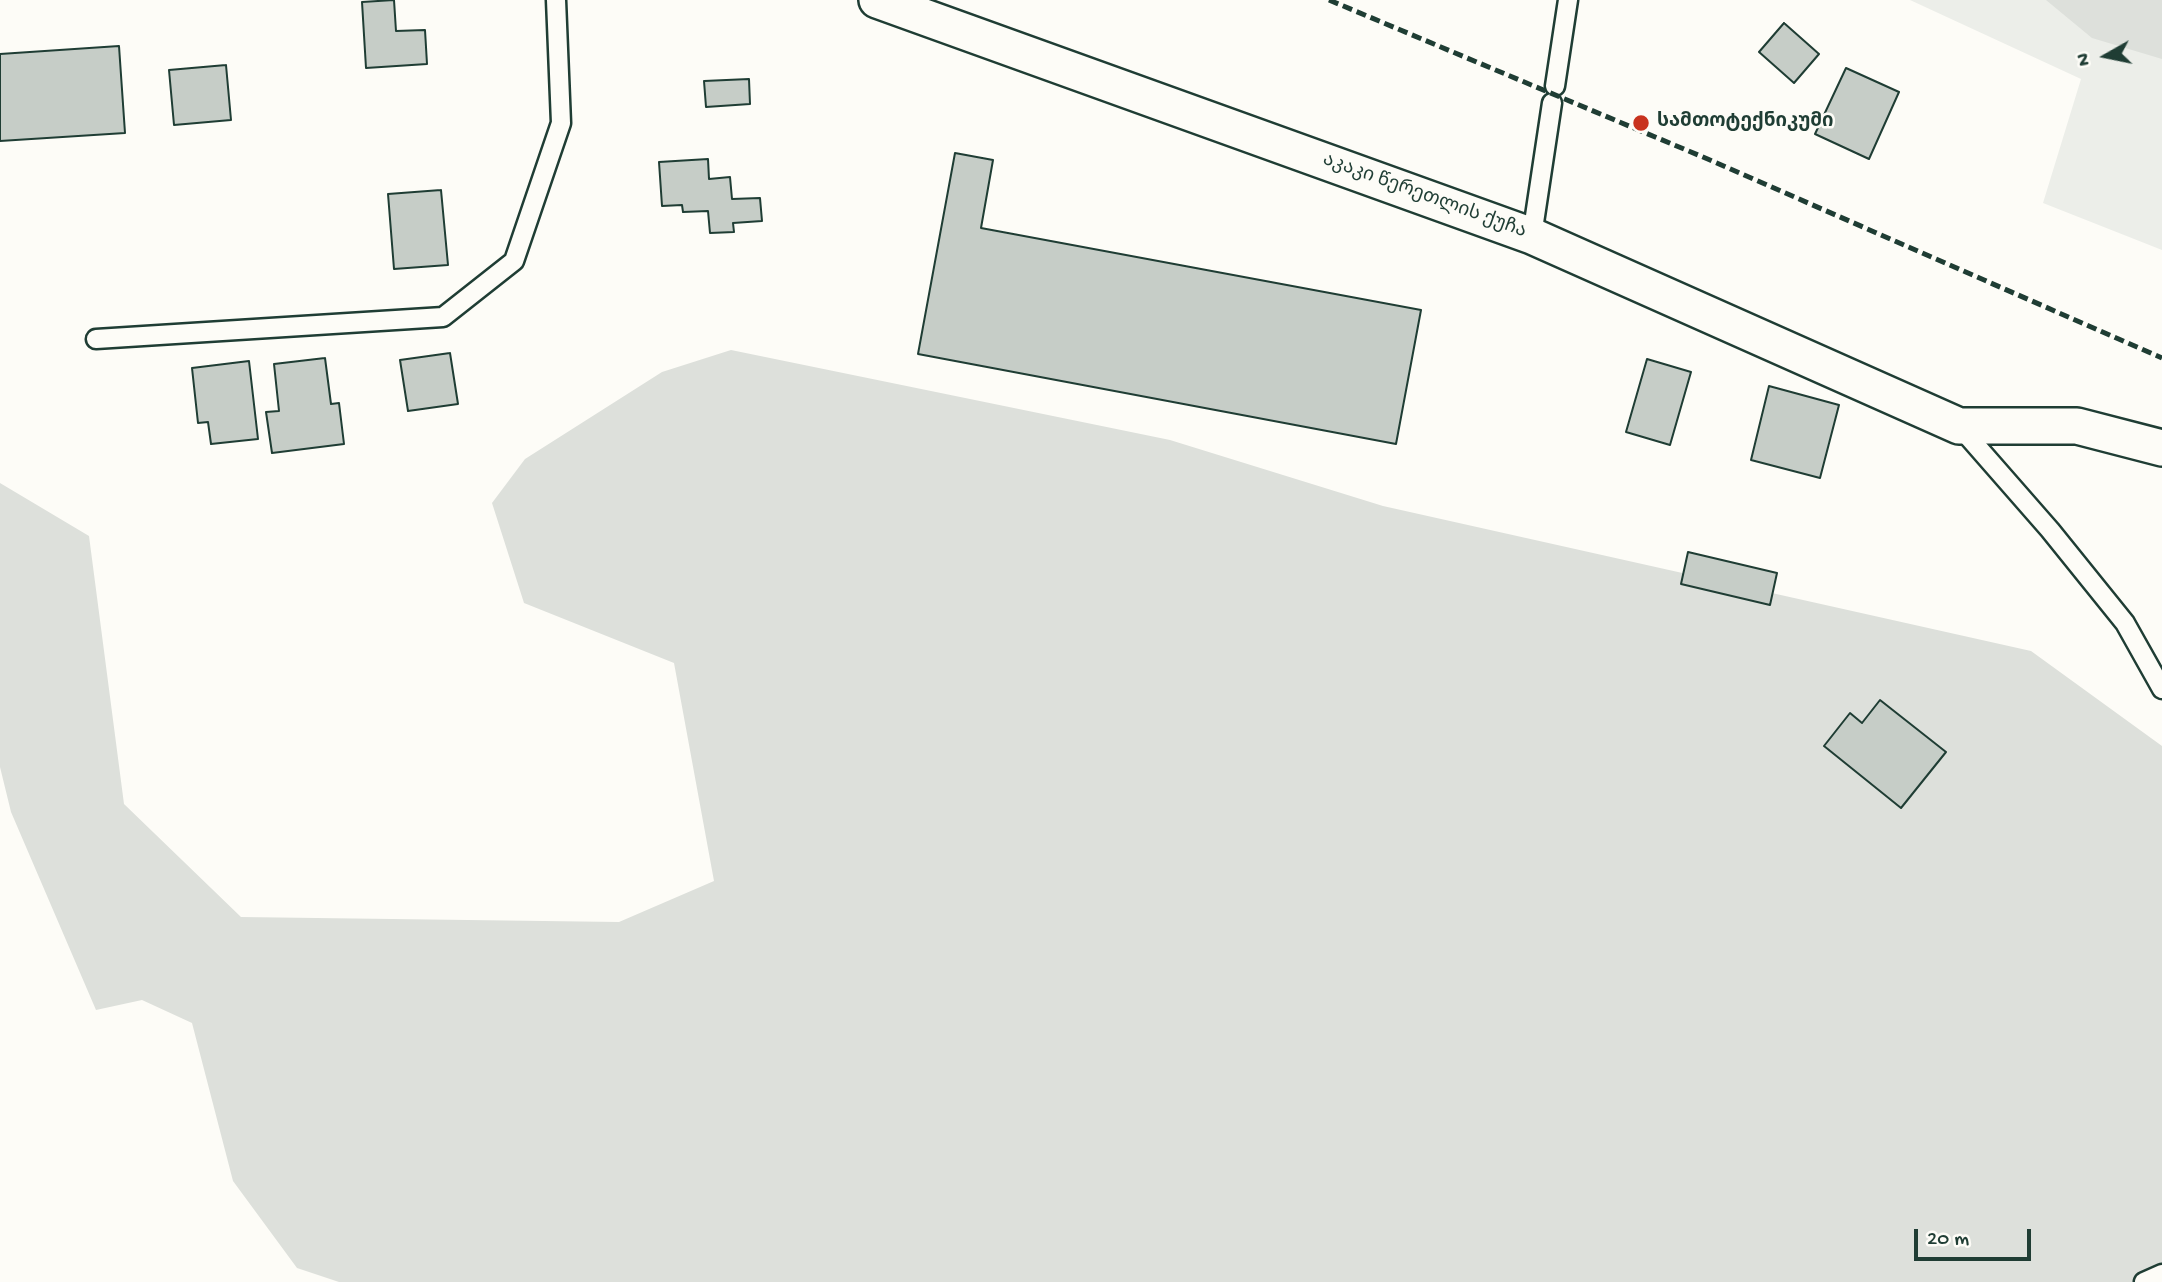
<!DOCTYPE html>
<html>
<head>
<meta charset="utf-8">
<style>
	body { margin:0 }
	#map { position:relative; width:2162px; height:1282px; overflow:hidden; background:#fdfcf7; font-family:"Gochi Hand",sans-serif }
	canvas { display:block }
	.north { position:absolute; left:2071px; top:21px; width:70px; height:70px; -webkit-text-stroke:5px #fdfcf7; paint-order:stroke; rotate:261deg; font-size:19px; font-weight:700; line-height:28px; text-align:center; color:#1f3d34 }
	.north::after { content:''; display:block; margin:auto; width:24px; height:32px; background:#1f3d34; clip-path:polygon(50% 0,100% 100%,50% 72%,0 100%) }
	.scale { position:absolute; left:1914px; top:1229px; width:117px; height:32px; box-sizing:border-box; border:4px solid #1f3d34; border-top:0; padding-left:9px; font-size:21px; line-height:24px; white-space:nowrap; color:#1f3d34; -webkit-text-stroke:5px #fdfcf7; paint-order:stroke }
</style>
</head>
<body>
<div id="map">
<canvas width="2162" height="1282"></canvas>
<div class="north">N</div>
<div class="scale">20 m</div>
</div>
<script>
const ctx = document.querySelector('canvas').getContext('2d');
ctx.lineJoin = 'round';
function fill(path, color) {
  ctx.fillStyle = color;
  ctx.fill(path, 'evenodd');
}
function shape(rows) {
  const path = new Path2D();
  for (const r of rows) {
    path.moveTo(r[0], r[1]);
    for (let i = 2; i < r.length; i += 2) path.lineTo(r[i], r[i + 1]);
  }
  return path;
}
function stroke(path, color, width, dash) {
  ctx.strokeStyle = color;
  ctx.lineWidth = width;
  ctx.lineCap = dash ? 'butt' : 'round';
  ctx.setLineDash(dash || []);
  ctx.stroke(path);
}
function drawText(font, color, halo, rows, align = 'center') {
  ctx.font = font + ' "Gochi Hand","Noto Sans Georgian",sans-serif';
  ctx.lineWidth = 5;
  ctx.setLineDash([]);
  ctx.textBaseline = 'middle';
  ctx.strokeStyle = halo;
  ctx.fillStyle = color;
  for (const [text, x, y, turn = 0] of rows) {
    ctx.save();
    ctx.translate(x, y);
    ctx.rotate((+turn || 0) * Math.PI / 180);
    ctx.textAlign = isNaN(turn) ? turn : align;
    if (halo) ctx.strokeText(text, 0, 0);
    ctx.fillText(text, 0, 0);
    ctx.restore();
  }
}
fill(shape([
	[1910,0,2162,0,2162,250,2043,203,2081,79]
]), '#eceee9');
fill(shape([
	[2046,0,2162,0,2162,59,2092,38],
	[731,350,1170,440,1383,506,2031,651,2162,746,2162,1282,339,1282,297,1268,233,1181,192,1023,142,1000,96,1010,11,812,0,767,0,483,89,536,124,804,241,917,619,922,714,881,674,663,524,603,492,503,525,459,662,372]
]), '#dde0db');
const building = shape([
	[394,0,396,31,425,30,427,64,366,68,362,2,394,0],
	[1784,23,1819,54,1794,83,1759,52,1784,23],
	[119,46,125,133,0,141,0,54,119,46],
	[226,65,231,120,174,125,169,70,226,65],
	[1846,68,1899,92,1869,159,1815,134,1846,68],
	[749,79,750,104,706,107,704,81,749,79],
	[955,153,993,160,981,228,1421,310,1396,444,918,354,955,153],
	[708,159,709,179,730,177,732,199,760,198,762,221,733,223,734,232,710,233,708,211,683,212,682,205,662,206,659,162,708,159],
	[441,190,448,265,394,269,388,194,441,190],
	[450,353,458,404,408,411,400,360,450,353],
	[325,358,331,404,339,403,344,444,272,453,266,412,279,411,274,364,325,358],
	[1647,359,1691,372,1670,445,1626,432,1647,359],
	[249,361,258,439,211,444,208,422,198,423,192,368,249,361],
	[1769,386,1839,405,1820,478,1751,460,1769,386],
	[1688,552,1777,573,1770,605,1681,584,1688,552],
	[1880,700,1946,752,1901,808,1824,746,1850,713,1862,723,1880,700]
]);
fill(building, '#c6cdc7');
stroke(building, '#1f3d34', 2);
const lane = shape([
	[1555,86,1568,0],
	[1532,236,1552,103],
	[96,339,443,317,514,261,561,123,556,0],
	[1959,426,2050,530,2125,623,2162,689],
	[2144,1282,2162,1274]
]);
const street = shape([
	[877,0,1532,236,1959,426,2077,426,2162,448]
]);
stroke(lane, '#1f3d34', 23);
stroke(street, '#1f3d34', 40);
stroke(lane, '#fdfcf7', 18);
stroke(street, '#fdfcf7', 35);
stroke(shape([
	[1329,0,1710,160,2162,358]
]), '#1f3d34', 5, [10, 5]);
for (const [x, y, r, color] of [
	[1641,123,9,"#c8321e"]
]) {
  const dot = new Path2D();
  dot.arc(x, y, r, 0, 2 * Math.PI);
  ctx.fillStyle = color;
  ctx.fill(dot);
  stroke(dot, '#fdfcf7', 2.5);
}
drawText('bold 19px', '#1f3d34', '#fdfcf7', [
	["სამთოტექნიკუმი",1657,123]
], 'left');
drawText('19px', '#1f3d34', '#fdfcf7', [
	["აკაკი წერეთლის ქუჩა",1424,197,20]
]);
</script>
</body>
</html>
